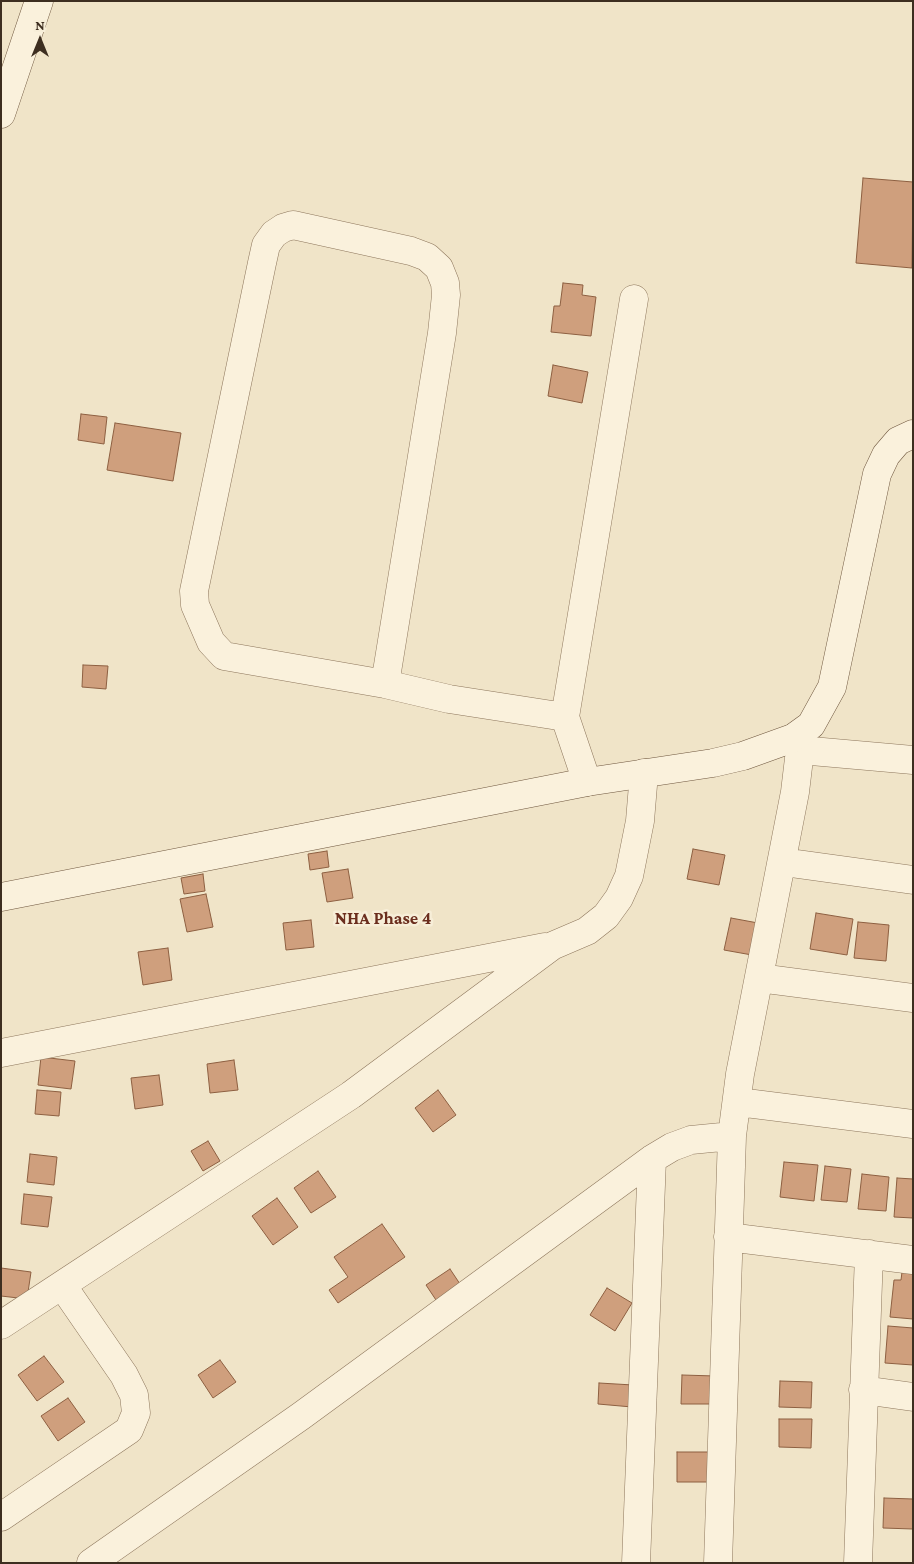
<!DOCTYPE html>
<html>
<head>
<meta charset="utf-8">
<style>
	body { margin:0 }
	#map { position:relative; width:914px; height:1564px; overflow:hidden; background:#f0e4c8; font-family:"Crimson Pro",serif }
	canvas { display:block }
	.frame { position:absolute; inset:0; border:2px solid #3d2e20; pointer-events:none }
	.north { position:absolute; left:15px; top:15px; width:50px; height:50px; -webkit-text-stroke:4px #f7eed8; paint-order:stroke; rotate:0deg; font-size:14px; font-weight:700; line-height:20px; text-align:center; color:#3d2e20 }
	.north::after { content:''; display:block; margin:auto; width:18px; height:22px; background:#3d2e20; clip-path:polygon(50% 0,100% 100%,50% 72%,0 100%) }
</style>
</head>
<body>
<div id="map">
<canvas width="914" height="1564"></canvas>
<div class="frame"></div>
<div class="north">N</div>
</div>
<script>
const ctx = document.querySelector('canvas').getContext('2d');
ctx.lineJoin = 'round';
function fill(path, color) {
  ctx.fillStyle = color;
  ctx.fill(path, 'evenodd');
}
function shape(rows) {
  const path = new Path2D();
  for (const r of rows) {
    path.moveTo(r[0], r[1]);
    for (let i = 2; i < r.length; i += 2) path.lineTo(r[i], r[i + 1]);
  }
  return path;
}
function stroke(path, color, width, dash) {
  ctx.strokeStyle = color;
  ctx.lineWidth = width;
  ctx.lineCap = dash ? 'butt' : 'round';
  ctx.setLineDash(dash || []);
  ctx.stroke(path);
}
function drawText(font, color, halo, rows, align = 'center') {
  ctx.font = font + ' "Crimson Pro",serif';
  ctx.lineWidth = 5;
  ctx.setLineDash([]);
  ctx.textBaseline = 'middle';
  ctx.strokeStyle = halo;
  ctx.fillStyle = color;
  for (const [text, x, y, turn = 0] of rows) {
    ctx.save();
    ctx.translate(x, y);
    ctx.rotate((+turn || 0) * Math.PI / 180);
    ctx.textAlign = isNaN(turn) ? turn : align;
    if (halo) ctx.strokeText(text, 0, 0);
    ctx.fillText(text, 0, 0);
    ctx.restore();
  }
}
const building = shape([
	[863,178,913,182,912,268,856,263,863,178],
	[563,283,583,285,582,295,596,297,591,336,551,332,554,306,560,306,563,283],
	[553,365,588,372,582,403,548,396,553,365],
	[81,414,107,417,104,444,78,440,81,414],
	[115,423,181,433,173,481,107,470,115,423],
	[83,665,108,666,106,689,82,687,83,665],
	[693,849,725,855,719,885,687,879,693,849],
	[327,851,329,867,310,870,308,854,327,851],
	[348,869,353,898,327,902,322,873,348,869],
	[203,874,205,891,184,894,181,878,203,874],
	[206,894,213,927,187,932,180,899,206,894],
	[816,913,853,919,847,955,810,949,816,913],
	[731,918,758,923,752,955,724,950,731,918],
	[311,920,314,947,286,950,283,923,311,920],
	[858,922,889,925,886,961,854,958,858,922],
	[168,948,172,980,143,985,138,952,168,948],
	[41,1057,75,1061,71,1089,38,1085,41,1057],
	[234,1060,238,1090,210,1093,207,1064,234,1060],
	[159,1075,163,1105,135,1109,131,1078,159,1075],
	[37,1090,61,1092,59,1116,35,1114,37,1090],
	[438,1090,456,1115,433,1132,415,1108,438,1090],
	[208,1141,220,1161,203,1171,191,1151,208,1141],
	[30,1154,57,1157,54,1185,27,1182,30,1154],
	[784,1162,818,1165,814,1201,780,1197,784,1162],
	[825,1166,851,1169,847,1202,821,1200,825,1166],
	[318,1171,336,1197,311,1213,294,1188,318,1171],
	[862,1174,889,1177,886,1211,858,1209,862,1174],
	[897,1178,913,1179,913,1218,894,1217,897,1178],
	[24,1194,52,1197,48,1227,21,1224,24,1194],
	[277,1198,298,1227,273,1245,252,1216,277,1198],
	[382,1224,405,1257,338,1303,329,1290,348,1277,334,1257,382,1224],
	[1,1268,31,1272,27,1299,1,1296,1,1268],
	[450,1269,462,1287,438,1303,426,1285,450,1269],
	[902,1272,913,1273,913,1319,890,1317,894,1280,901,1280,902,1272],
	[607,1288,632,1303,615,1331,590,1315,607,1288],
	[888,1326,913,1328,913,1365,885,1363,888,1326],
	[44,1356,64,1382,37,1401,18,1375,44,1356],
	[220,1360,236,1382,213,1398,198,1375,220,1360],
	[682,1375,715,1376,715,1404,681,1404,682,1375],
	[780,1381,812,1382,811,1408,779,1407,780,1381],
	[599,1383,633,1385,632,1407,598,1404,599,1383],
	[68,1398,85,1422,58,1441,41,1416,68,1398],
	[779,1419,812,1419,811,1448,779,1447,779,1419],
	[677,1452,711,1452,711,1482,677,1482,677,1452],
	[884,1498,913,1499,913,1529,883,1528,884,1498]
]);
fill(building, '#cf9f7d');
stroke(building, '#8d5f41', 1);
const street = shape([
	[385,684,442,333,446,295,445,283,439,268,427,257,411,251,293,225,283,228,274,234,266,245,262,263,194,591,195,605,211,642,224,656,385,684,449,699,565,717],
	[800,750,913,760],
	[587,782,565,717,634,299],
	[783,862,913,880],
	[759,978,913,998],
	[1,1053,545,947],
	[738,1102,913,1124],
	[728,1237,913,1260],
	[1,1325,351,1095,552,946,587,931,606,916,619,898,629,876,640,821,644,773],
	[863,1390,913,1397],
	[1,1517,129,1430,136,1413,134,1395,124,1375,62,1285],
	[91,1563,301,1416,652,1159,672,1147,691,1140,732,1136],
	[636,1563,652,1159],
	[718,1563,732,1136,740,1074,795,792,800,750,793,738],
	[858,1563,869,1254]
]);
const secondary = shape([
	[1,114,39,1],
	[1,897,587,782,713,763,743,756,793,738,811,725,832,687,877,474,886,455,898,441,913,434]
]);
stroke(street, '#8d765c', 29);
stroke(secondary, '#6f573f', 29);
stroke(street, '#faf1dc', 28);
stroke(secondary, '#faf1dc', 28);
drawText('bold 18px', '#6b2e1e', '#f7eed8', [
	["NHA Phase 4",383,918]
]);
</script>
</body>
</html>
